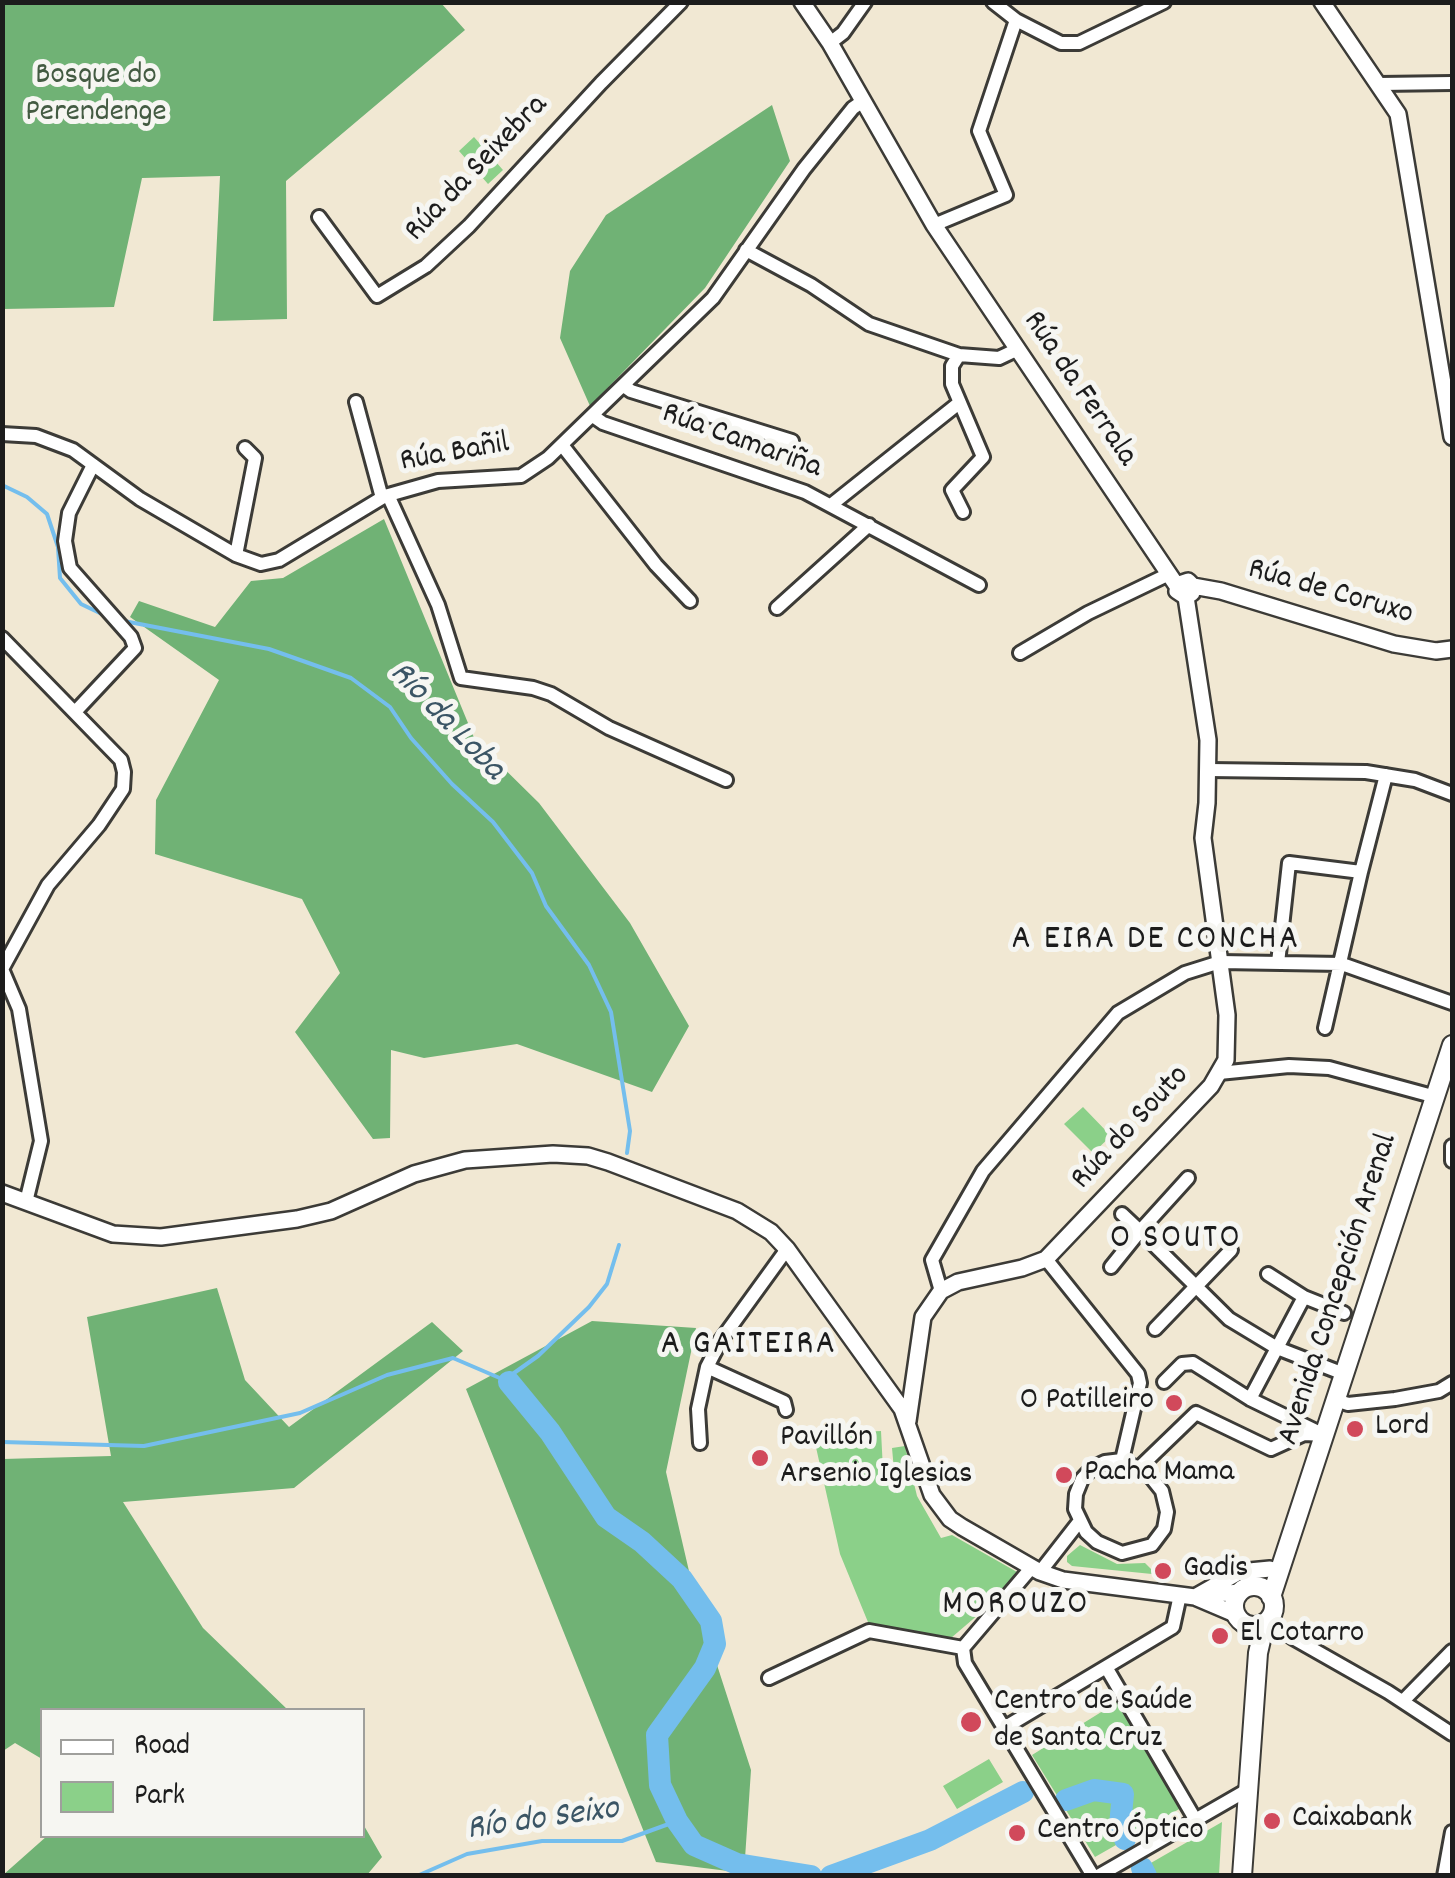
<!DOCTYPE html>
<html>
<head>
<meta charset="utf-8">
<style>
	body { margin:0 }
	#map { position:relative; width:1455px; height:1878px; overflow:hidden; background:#f1e8d3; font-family:Dekko,sans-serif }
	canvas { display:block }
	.frame { position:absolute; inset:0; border:5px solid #1c1c1c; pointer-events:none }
	.legend { position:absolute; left:40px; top:1708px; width:325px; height:130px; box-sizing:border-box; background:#f6f6f2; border:2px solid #9f9f9c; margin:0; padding:12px 18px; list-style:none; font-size:30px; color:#1c1c1c }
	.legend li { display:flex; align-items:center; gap:20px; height:50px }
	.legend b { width:50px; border:2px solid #9f9f9c }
</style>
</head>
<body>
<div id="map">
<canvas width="1455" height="1878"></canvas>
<div class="frame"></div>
<ul class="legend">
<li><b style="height:12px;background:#fff"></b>Road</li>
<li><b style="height:28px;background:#8bd089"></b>Park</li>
</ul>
</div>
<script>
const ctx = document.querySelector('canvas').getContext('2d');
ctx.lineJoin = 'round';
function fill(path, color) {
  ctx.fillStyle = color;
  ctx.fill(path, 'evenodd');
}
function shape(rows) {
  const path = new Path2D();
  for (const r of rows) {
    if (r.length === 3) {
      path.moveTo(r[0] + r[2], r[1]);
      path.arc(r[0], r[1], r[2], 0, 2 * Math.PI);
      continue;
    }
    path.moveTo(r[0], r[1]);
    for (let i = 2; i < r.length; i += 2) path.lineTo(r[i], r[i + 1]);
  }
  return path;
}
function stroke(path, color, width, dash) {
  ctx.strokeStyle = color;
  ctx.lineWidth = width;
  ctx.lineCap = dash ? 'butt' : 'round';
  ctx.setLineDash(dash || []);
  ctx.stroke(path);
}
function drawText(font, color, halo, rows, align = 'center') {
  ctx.font = font + ' Dekko,sans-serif';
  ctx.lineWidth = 10;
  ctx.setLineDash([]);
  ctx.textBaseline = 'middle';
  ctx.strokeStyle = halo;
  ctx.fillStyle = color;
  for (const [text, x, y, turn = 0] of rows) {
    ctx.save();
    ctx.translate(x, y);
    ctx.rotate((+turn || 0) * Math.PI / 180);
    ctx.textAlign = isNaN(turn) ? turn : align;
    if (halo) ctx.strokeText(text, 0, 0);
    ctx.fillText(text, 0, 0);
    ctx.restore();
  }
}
fill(shape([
	[474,137,503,170,488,184,459,151],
	[1083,1107,1111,1136,1093,1153,1064,1124],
	[881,1431,883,1470,894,1470,892,1448,905,1446,917,1496,941,1538,952,1535,1017,1572,986,1608,951,1638,939,1641,870,1627,840,1554,813,1434],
	[1080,1545,1117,1564,1145,1563,1153,1571,1152,1574,1072,1566,1067,1562,1067,1556],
	[1119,1701,1181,1808,1095,1857,1032,1755],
	[989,1759,1003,1782,957,1809,943,1786],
	[1222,1822,1219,1875,1130,1875]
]), '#8bd089');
fill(shape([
	[2,3,441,3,465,30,286,181,287,319,213,321,220,176,142,178,114,307,3,309],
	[772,105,790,161,705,288,590,406,560,338,570,271,606,215],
	[384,519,475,740,539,803,630,923,689,1026,652,1092,517,1044,424,1058,391,1050,390,1138,373,1139,295,1032,340,973,302,899,155,854,156,800,219,680,130,617,139,601,215,627,251,581,283,578],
	[217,1288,245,1380,289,1427,432,1322,463,1351,294,1488,123,1502,203,1628,288,1710,42,1710,42,1759,15,1743,3,1751,3,1459,111,1456,87,1317],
	[592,1321,696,1328,666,1472,695,1597,751,1770,744,1873,656,1862,466,1389],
	[363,1824,382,1857,367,1875,3,1875,47,1836,362,1836]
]), '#70b275');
stroke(shape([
	[2,485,27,497,47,514,58,547,60,578,81,604,106,616],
	[124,621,269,649,351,678,390,707,411,738,452,784,493,822,532,873,546,906,589,965,611,1012,630,1131,627,1153],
	[2,1442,144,1446,300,1413,387,1375,453,1358,509,1382,514,1373,538,1356,589,1307,607,1284,619,1245],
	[417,1876,467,1854,542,1841,622,1841,677,1821]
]), '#74beed', 4);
stroke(shape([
	[509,1382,550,1432,606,1517,642,1542,682,1579,711,1621,715,1644,705,1668,657,1735,660,1785,677,1821,694,1845,737,1864,811,1876],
	[1066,1800,1094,1790,1123,1794,1120,1825,1125,1839],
	[1142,1868,1146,1876],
	[831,1876,930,1840,1023,1792]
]), '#74beed', 22);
const minor = shape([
	[993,2,1016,20,1061,43,1079,43,1164,2],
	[830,43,843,33,865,2],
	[1380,84,1452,83],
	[319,217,377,296,426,266,469,226,601,83,681,2],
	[934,225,1006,195,979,131,1016,20],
	[746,250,811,285,869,324,959,355],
	[624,386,631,391,792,441],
	[356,402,382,498],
	[593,416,603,423,805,492,979,585],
	[2,434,36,436,73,450,140,499,236,555,261,564,279,560,385,496,438,481,521,476,548,458,713,298,804,169,853,108,863,101],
	[562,445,656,565,690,601],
	[388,495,438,605,461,678,533,688,551,694,609,728,726,780],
	[831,505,959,403],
	[963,512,952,490,983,457,952,384,952,366,959,355,999,358,1018,349],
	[236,555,255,458,245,448],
	[777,608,869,525],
	[2,638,121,760,124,772,123,789,99,825,48,885,2,969],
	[1020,653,1088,613,1169,574],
	[75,712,135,648,131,637,70,568,65,541,69,513,93,465],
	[1209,770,1366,772,1415,780,1452,794],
	[1361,872,1386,775],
	[1278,963,1289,863,1361,872,1325,1028],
	[2,969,19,1009,41,1141,26,1202],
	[1219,1073,1289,1066,1329,1068,1436,1097],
	[1452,1146,1452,1161],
	[1188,1178,1140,1231,1229,1319,1277,1348,1344,1374],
	[1046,1259,1138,1374,1140,1383,1122,1460],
	[1111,1267,1140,1231,1122,1214],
	[1268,1274,1304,1297,1344,1313],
	[941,1291,932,1260,983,1171,1118,1013,1185,973,1220,962,1342,964,1452,1003],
	[1155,1329,1231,1250],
	[707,1367,784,1402,786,1410],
	[1164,1382,1182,1364,1193,1363,1250,1399,1320,1433],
	[1250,1399,1304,1297],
	[1336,1400,1348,1404,1395,1399,1439,1391,1452,1383],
	[700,1443,698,1409,707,1367,721,1340,787,1249],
	[1122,1460,1150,1476,1162,1491,1167,1512,1164,1529,1152,1545,1122,1553,1097,1542,1086,1532,1075,1509,1076,1494,1082,1479,1092,1468,1105,1462,1122,1460],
	[1139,1468,1196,1413,1271,1449,1304,1434,1324,1435],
	[1040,1572,1079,1522],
	[1268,1620,1293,1638,1388,1692,1452,1734],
	[963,1648,965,1663,1093,1876],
	[963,1648,1032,1567],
	[1106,1667,1195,1819],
	[769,1678,869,1631,963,1648],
	[1403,1701,1452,1651],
	[1004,1728,1173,1627,1180,1595],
	[1098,1876,1249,1789],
	[1444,1876,1452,1832]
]);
const tertiary = shape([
	[802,2,830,43,934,225,1177,586],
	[1322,2,1398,114,1452,437],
	[1193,586,1192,593,1186,597,1177,591,1179,584,1188,581,1193,586,1221,591,1394,644,1436,651,1452,649],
	[2,1193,113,1234,161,1237,297,1219,331,1211,414,1174,465,1160,553,1154,588,1156,608,1162,737,1211,771,1232,787,1249,902,1409,932,1495,950,1519,962,1527,1040,1572,1063,1580,1195,1597,1235,1614],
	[908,1421,923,1317,941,1291,958,1282,1022,1268,1046,1259,1211,1086,1226,1060,1227,1015,1203,838,1207,803,1208,740,1186,597],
	[1203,1595,1240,1592],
	[1195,1597,1239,1572,1270,1569]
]);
const secondary = shape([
	[1254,1606,20],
	[1271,1597,1452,1045],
	[1242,1876,1258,1653,1265,1623]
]);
stroke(minor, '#3c3b37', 18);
stroke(tertiary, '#3c3b37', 20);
stroke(secondary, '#3c3b37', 22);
stroke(minor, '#fff', 12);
stroke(tertiary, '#fff', 15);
stroke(secondary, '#fff', 18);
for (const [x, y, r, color] of [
	[1174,1403,10,"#d1495b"],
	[1355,1429,10,"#d1495b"],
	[760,1458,10,"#d1495b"],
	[1064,1475,10,"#d1495b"],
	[1163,1571,10,"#d1495b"],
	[1220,1636,10,"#d1495b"],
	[971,1722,12,"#d1495b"],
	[1272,1821,10,"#d1495b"],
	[1017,1833,10,"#d1495b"]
]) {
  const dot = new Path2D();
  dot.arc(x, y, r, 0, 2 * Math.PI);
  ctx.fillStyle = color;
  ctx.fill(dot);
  stroke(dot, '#f6f6f2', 4);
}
drawText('32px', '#435b42', '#f6f6f2', [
	["Bosque do",96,78],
	["Perendenge",96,115]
]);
drawText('32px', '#1c1c1c', '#f6f6f2', [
	["Rúa da Seixebra",478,170,-46],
	["Rúa da Ferrala",1078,390,56],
	["Rúa Camariña",741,443,20],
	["Rúa Bañil",455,455,-10],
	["Rúa de Coruxo",1330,594,16],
	["Rúa do Souto",1132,1129,-47],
	["Avenida Concepción Arenal",1340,1290,-72]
]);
drawText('32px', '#1c1c1c', '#f6f6f2', [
	["O Patilleiro",1154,1403,"right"],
	["Lord",1375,1429],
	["Pavillón",780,1440],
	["Arsenio Iglesias",780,1477],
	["Pacha Mama",1084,1475],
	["Gadis",1183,1571],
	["El Cotarro",1240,1636],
	["Centro de Saúde",994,1704],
	["de Santa Cruz",994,1741],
	["Caixabank",1292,1821],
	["Centro Óptico",1037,1833]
], 'left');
drawText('italic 35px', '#3b5565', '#f6f6f2', [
	["Río da Loba",445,723,46],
	["Río do Seixo",543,1822,-8]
]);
ctx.letterSpacing = '2.5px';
drawText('35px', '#1c1c1c', '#f6f6f2', [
	["A EIRA DE CONCHA",1156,942],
	["O SOUTO",1176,1241],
	["A GAITEIRA",749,1347],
	["MOROUZO",1016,1607]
]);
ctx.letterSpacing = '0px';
</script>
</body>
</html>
